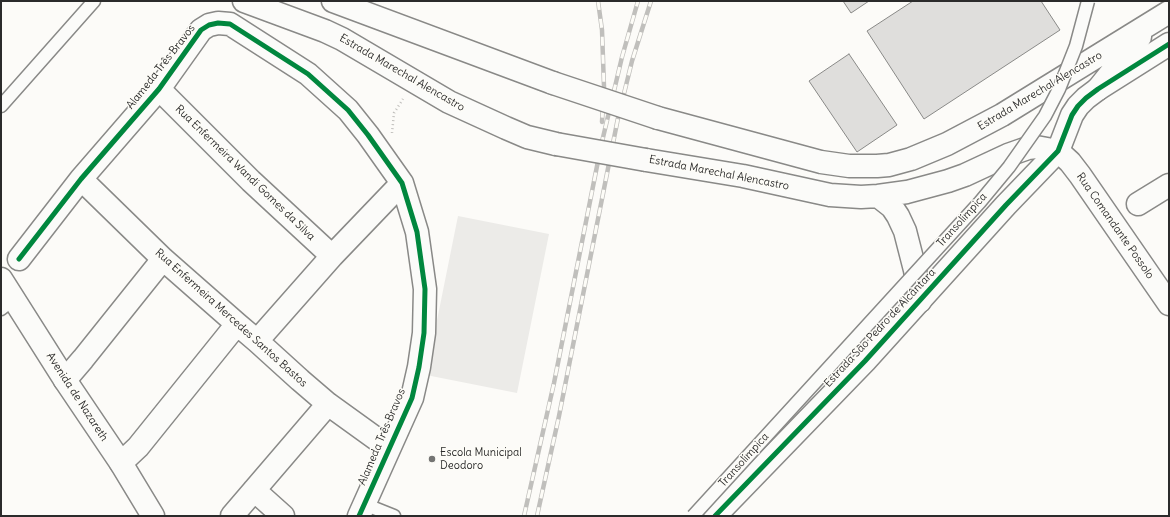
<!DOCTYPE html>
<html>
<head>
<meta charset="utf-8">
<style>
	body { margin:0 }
	#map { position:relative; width:1170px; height:517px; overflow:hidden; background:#fcfbf8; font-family:Delius,sans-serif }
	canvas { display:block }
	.frame { position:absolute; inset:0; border:2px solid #2b2b2b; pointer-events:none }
</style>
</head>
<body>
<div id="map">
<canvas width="1170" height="517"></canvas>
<div class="frame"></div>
</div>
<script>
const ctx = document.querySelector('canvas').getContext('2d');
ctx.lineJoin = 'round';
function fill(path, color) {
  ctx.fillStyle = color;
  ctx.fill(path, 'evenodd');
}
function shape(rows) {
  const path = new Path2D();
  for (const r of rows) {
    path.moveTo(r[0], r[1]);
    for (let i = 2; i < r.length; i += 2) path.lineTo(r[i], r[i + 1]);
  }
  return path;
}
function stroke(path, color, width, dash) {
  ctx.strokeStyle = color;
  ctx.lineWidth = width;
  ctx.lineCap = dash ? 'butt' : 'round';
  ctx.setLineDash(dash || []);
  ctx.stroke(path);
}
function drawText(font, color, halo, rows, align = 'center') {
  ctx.font = font + ' Delius,sans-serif';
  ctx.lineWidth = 3;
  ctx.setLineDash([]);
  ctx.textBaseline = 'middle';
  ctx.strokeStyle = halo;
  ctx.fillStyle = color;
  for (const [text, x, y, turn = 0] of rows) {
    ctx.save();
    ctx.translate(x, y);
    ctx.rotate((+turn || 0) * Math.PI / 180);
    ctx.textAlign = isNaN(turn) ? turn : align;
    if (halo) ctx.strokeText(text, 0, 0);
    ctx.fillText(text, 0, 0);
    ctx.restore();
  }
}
fill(shape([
	[458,216,549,234,517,393,426,375]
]), '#ecebe8');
const building = shape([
	[843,1,869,1,851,13,843,1],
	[913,1,1041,1,1060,30,924,119,867,31,913,1],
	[849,54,897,125,857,152,809,81,849,54]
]);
fill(building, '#dfdedc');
stroke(building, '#898987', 1);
const service = shape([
	[1,106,94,1],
	[1,309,14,299],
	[364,504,394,516]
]);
const minor = shape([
	[159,89,251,181,332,256],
	[81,179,163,259,237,324,257,341,300,380,328,404,389,448],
	[1138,204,1169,185],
	[19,259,81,179,159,89,201,30,209,25,218,23,230,24,308,74,348,110,368,135,402,183,417,232,425,289,424,333,419,367,412,398,359,516],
	[257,341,332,256,402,183],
	[65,380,83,359,163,259],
	[121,463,138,447,237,324],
	[254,490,283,516],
	[232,516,328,404],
	[715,516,865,361,1006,205,1058,151,1072,115,1078,106,1086,98,1098,89,1169,44]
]);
const tertiary = shape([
	[1,279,65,380,121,463,153,516]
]);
const primary = shape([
	[244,1,325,31,342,39,449,102,506,128,527,137,556,144],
	[333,1,553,83],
	[1098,89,1140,37],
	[658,118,821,162,849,166,877,166,889,165,911,159,947,144,1002,115,1169,12],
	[646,160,743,176,830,195,861,197,878,196,907,192,948,181,965,175,1008,155,1028,148,1036,147,1058,151,1070,162,1080,175,1169,304],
	[878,196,892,207,898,216,905,231,915,270,920,301]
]);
stroke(service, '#898987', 15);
stroke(minor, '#898987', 25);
stroke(tertiary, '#898987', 25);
stroke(primary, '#898987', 25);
stroke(shape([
	[392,133,394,113,403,99]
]), '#c0bfbc', 2.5, [1, 3]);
stroke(service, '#fbfbf9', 12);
stroke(minor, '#fbfbf9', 22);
stroke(tertiary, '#fbfbf9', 22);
stroke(primary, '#fbfbf9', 22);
const rail = shape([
	[598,1,602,30,604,87,602,122],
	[524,516,554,383,601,146,622,57,638,1],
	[537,516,559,416,618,118,632,61,651,1]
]);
stroke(rail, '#c0bfbc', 4.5);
stroke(rail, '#fdfcf7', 3, [9]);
const serviceBridge = shape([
	[693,516,980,202,1009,167,1045,116,1059,89,1076,46,1088,1]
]);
const primaryBridge = shape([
	[553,83,658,118],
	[556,144,646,160]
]);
stroke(serviceBridge, '#898987', 15, []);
stroke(primaryBridge, '#898987', 25, []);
stroke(serviceBridge, '#fbfbf9', 12);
stroke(primaryBridge, '#fbfbf9', 22);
stroke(shape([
	[19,259,81,179,159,89,201,30,209,25,218,23,230,24,308,74,348,110,368,135,402,183,417,232,425,289,424,333,419,367,412,398,359,516],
	[715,516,865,361,1006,205,1058,151,1072,115,1078,106,1086,98,1098,89,1169,44]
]), '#00873e', 5);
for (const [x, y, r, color] of [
	[432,459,4,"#747473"]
]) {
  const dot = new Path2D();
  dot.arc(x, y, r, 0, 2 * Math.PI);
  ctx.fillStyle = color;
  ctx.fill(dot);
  stroke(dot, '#fdfcf7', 1.5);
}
drawText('11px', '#2b2b2b', '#fdfcf7', [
	["Alameda Três Bravos",161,67,-52],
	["Estrada Marechal Alencastro",402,73,30],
	["Estrada Marechal Alencastro",1040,91,-31],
	["Rua Enfermeira Wandi Gomes da Silva",245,173,44],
	["Estrada Marechal Alencastro",719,173,11],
	["Transolímpica",962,220,-48],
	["Rua Comandante Possolo",1115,226,55],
	["Rua Enfermeira Mercedes Santos Bastos",231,318,42],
	["Estrada São Pedro de Alcântara",880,328,-47],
	["Avenida de Nazareth",77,397,57],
	["Alameda Três Bravos",382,437,-67],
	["Transolímpica",744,460,-48]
]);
drawText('11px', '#2b2b2b', '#fdfcf7', [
	["Escola Municipal",440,453],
	["Deodoro",440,466]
], 'left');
</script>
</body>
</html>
